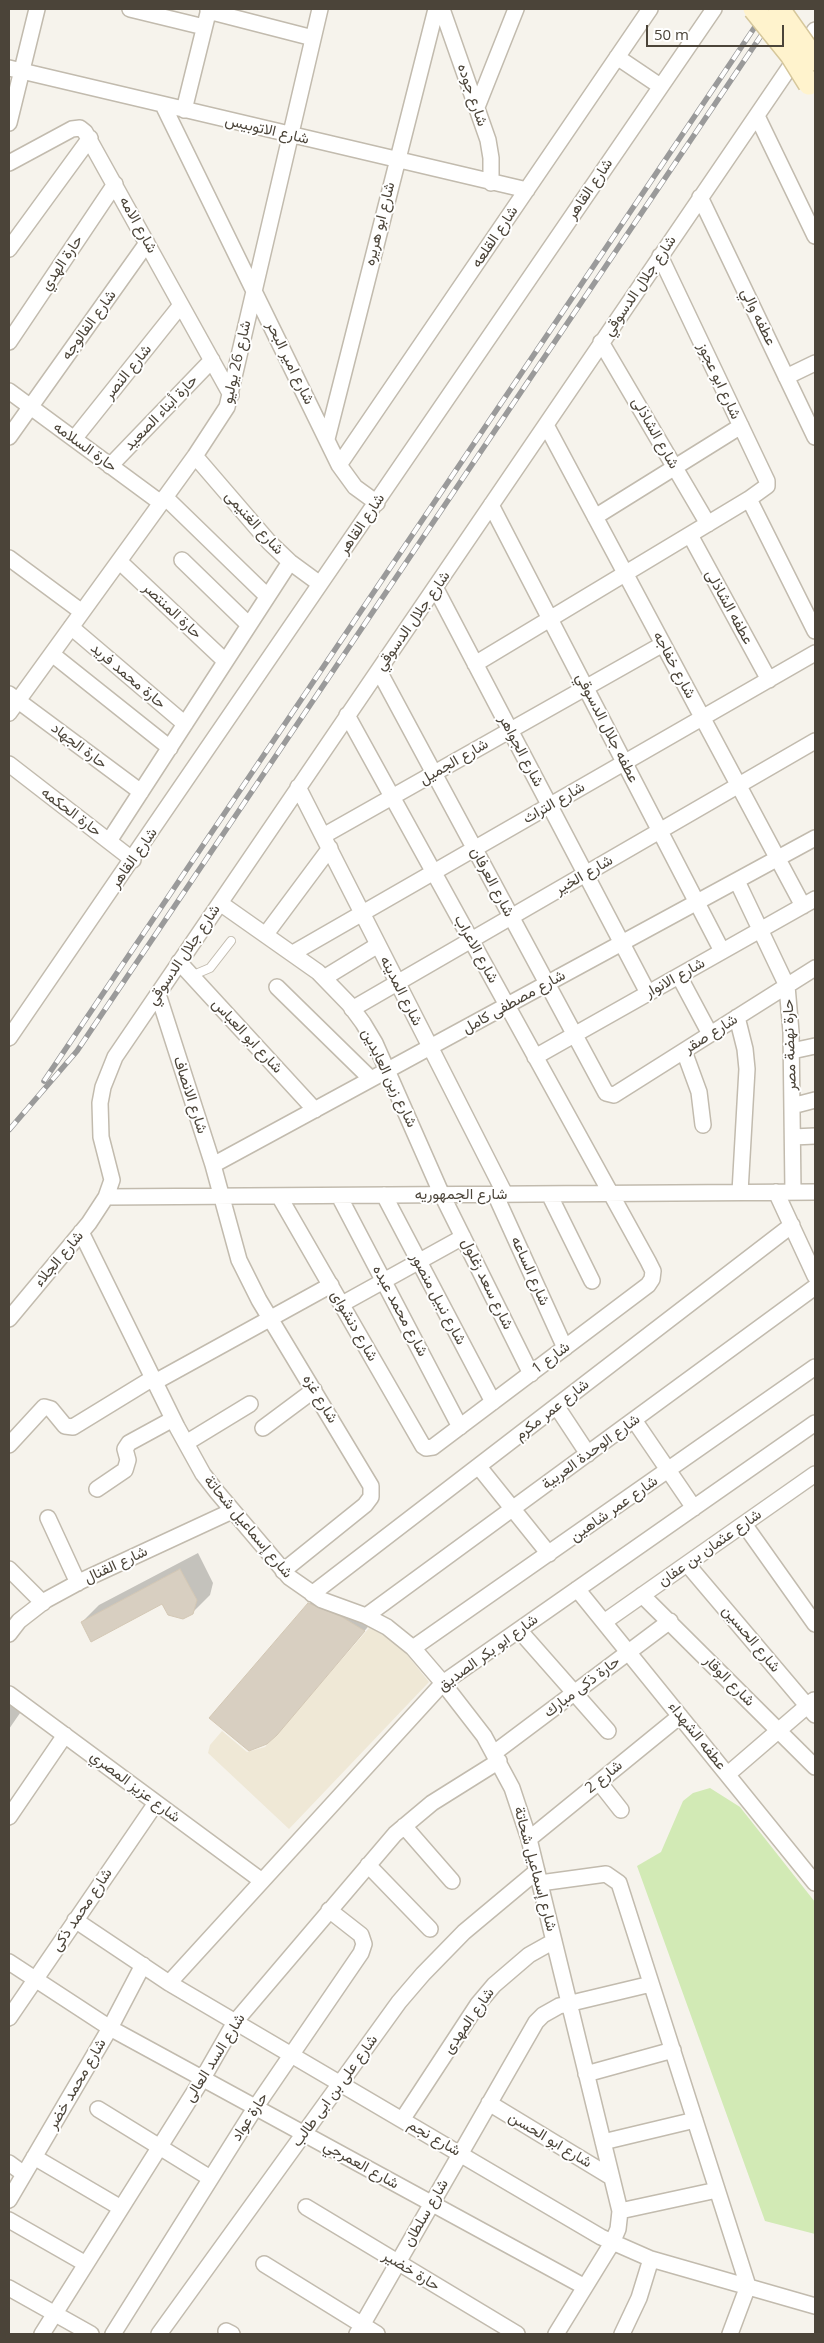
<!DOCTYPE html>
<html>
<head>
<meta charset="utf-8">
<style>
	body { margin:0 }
	#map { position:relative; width:824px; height:2343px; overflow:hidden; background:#f6f3ec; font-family:"Open Sans",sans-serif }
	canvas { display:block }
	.frame { position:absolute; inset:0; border:10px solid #4b4439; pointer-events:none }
	.scale { position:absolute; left:646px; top:25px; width:138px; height:22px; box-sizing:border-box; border:2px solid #4b4439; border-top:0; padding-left:6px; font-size:15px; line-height:18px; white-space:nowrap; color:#4b4439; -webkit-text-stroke:4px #fff; paint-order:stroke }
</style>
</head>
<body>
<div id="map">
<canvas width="824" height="2343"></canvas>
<div class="frame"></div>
<div class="scale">50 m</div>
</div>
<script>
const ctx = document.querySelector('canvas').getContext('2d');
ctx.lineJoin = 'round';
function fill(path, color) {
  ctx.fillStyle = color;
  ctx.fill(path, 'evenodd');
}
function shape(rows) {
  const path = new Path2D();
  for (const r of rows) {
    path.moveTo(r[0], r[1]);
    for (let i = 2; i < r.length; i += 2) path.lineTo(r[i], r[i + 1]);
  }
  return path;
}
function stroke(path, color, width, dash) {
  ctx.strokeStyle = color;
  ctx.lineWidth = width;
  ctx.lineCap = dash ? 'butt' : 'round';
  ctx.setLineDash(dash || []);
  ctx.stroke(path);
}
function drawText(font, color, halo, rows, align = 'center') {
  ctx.font = font + ' "Open Sans",Vazirmatn,sans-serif';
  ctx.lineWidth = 4;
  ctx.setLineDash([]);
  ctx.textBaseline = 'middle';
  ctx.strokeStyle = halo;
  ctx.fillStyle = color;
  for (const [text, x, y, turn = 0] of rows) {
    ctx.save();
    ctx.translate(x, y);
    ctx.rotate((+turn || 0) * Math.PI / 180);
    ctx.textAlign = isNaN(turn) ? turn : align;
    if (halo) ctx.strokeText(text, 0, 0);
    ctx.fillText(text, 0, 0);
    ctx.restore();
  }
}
fill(shape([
	[370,1627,400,1646,429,1682,289,1829,208,1753,210,1745,222,1731,247,1752,265,1747]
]), '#efe8d6');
fill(shape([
	[710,1788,740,1807,815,1902,815,2234,765,2221,637,1866,661,1852,683,1801,693,1793]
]), '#d2eab5');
fill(shape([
	[198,1553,213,1583,210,1595,192,1613,162,1603,82,1622,99,1605],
	[318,1594,373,1621,276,1734,211,1718],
	[9,1685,12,1692,27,1703,9,1729]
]), '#0003');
const building = shape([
	[180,1569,197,1600,193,1614,183,1619,168,1615,162,1604,91,1642,81,1622,180,1569],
	[308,1603,342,1617,365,1631,277,1735,267,1744,249,1751,209,1718,308,1603]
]);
fill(building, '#d8cfc1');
stroke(building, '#d3c7b4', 1);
const lane = shape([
	[191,976,210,968,231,941]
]);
const street = shape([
	[130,9,204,27],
	[442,9,488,140,491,158,491,183],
	[208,11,313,38],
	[617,57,660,86],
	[9,68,527,190],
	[163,105,339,465,355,487,377,503],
	[477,107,516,9],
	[184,110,209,9],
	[757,116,815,236],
	[9,123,37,9],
	[9,163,72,129,80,128,85,132,231,395],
	[700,197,815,437],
	[9,249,90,138],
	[9,342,115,184],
	[601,342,708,524],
	[786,377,815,363],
	[9,391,161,503],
	[546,425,803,906],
	[9,437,147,243],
	[74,439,181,305],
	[327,439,436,9],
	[195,456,269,542,290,562,320,584],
	[339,465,650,9],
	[110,466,212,360],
	[165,497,267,596],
	[749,499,815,631],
	[491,505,722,951],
	[595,517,741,426],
	[690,535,769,680],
	[9,558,82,612],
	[182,560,249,625],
	[119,561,225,661],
	[436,589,648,993],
	[71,627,185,724],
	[52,654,170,748],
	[475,664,749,499,767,486,767,481,660,256],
	[379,671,606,1093,614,1095,815,968],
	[9,694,141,792],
	[9,713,195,456,227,407,320,9],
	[9,764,133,860],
	[298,787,505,1194],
	[323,836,663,644],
	[109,841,290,562],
	[737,881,787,986,791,1032,793,1192],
	[220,903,318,972,349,1004,363,1023,375,1043,442,1195,531,1374],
	[266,934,330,848],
	[293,953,815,653],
	[179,962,315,1110],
	[679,976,710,1034],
	[324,978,378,945],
	[277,987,371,1079],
	[158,994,213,1165,239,1260,259,1300,371,1486,371,1497,365,1505,283,1571],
	[352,1009,815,741],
	[737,1017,745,1049,747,1069,740,1192],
	[9,1038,714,9],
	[684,1051,699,1092,703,1125],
	[792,1051,815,1046],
	[535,1057,815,899],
	[792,1106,815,1100],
	[793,1137,815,1136],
	[213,1165,815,838],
	[776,1192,815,1276],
	[495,1194,565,1348],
	[549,1194,592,1281],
	[384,1195,493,1402],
	[279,1196,423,1446,426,1448,433,1447,648,1285,652,1279,653,1271,648,1261,347,715],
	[339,1196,460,1427],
	[106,1197,815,1192],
	[81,1232,177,1427,203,1474,217,1492,289,1577,322,1600,366,1616,387,1627,413,1648,443,1683,484,1736,512,1788,529,1839,620,2211,618,2229,612,2243,556,2334],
	[342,1304,463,1237],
	[9,1319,89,1223,106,1197,112,1180,101,1137,100,1103,103,1087,115,1057,815,30],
	[155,1382,331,1285],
	[557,1407,588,1454],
	[634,1420,694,1508],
	[263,1428,314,1390],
	[186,1443,250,1404],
	[9,1445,44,1407,51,1409,65,1426,73,1427,153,1378],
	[479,1467,549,1554],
	[97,1489,125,1470,128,1460,125,1449,129,1443,173,1419],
	[48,1518,78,1583],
	[744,1524,815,1624],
	[687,1564,815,1715],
	[9,1569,43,1603],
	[577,1589,815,1883],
	[312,1594,792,1225],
	[642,1595,815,1767],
	[366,1616,815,1287],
	[604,1622,815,1474],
	[519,1630,608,1731],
	[9,1634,19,1621,46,1600,81,1581,232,1511],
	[413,1648,815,1367],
	[9,1694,262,1881],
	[494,1753,670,1621],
	[728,1774,814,1700],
	[599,1782,621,1810],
	[9,1817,65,1735],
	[404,1826,452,1881],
	[529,1839,680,1716],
	[368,1865,430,1929],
	[540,1883,606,1874,619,1883,748,2286,730,2334],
	[75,1920,169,1983,601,2237,651,2259,815,2306],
	[9,1962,110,2028,585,2287],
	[169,1983,443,1683,815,1423],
	[9,2018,156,1803],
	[586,2074,673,2050],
	[489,2103,611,2177],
	[98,2109,210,2178],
	[402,2120,478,2004,494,1985,529,1955,554,1941],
	[603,2142,695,2120],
	[34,2157,121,2208],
	[9,2163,24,2174],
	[9,2200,110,2028,143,1965],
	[306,2207,517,2334],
	[620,2211,717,2190],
	[9,2220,86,2264],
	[264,2264,377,2334],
	[9,2288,91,2334],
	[226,2331,232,2334],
	[42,2334,203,2078,235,2022,395,1834,432,1803,499,1761],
	[113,2334,255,2108,361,1953,364,1944,361,1935,329,1910],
	[159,2334,399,2002,423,1974,464,1932,537,1871],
	[357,2334,536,2022,543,2015,559,2006,651,1984],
	[622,2334,639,2298,651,2259]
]);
stroke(lane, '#c2bbae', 10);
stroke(street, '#c2bbae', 18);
stroke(lane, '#fff', 8);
stroke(street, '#fff', 15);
const rail = shape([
	[44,1081,767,9],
	[9,1130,77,1051,779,9]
]);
stroke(rail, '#9a9a9a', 5.5);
stroke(rail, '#fff', 4, [11]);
const secondaryBridge = shape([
	[754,9,791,55,809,84],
	[779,9,815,60]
]);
stroke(secondaryBridge, '#d6c79b', 24, []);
stroke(secondaryBridge, '#fff3cd', 21);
drawText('15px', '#4b4439', '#fff', [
	["شارع جوده",472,95,71],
	["شارع الاتوبيس",267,130,13],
	["شارع القاهر",590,189,-56],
	["شارع ابو هريره",380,224,-76],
	["شارع الامه",138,225,61],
	["شارع القلعه",495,237,-56],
	["حارة الهدي",62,263,-56],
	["شارع جلال الدسوقي",640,286,-56],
	["عطفه والي",758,317,64],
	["شارع الفالوجه",89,325,-54],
	["شارع 26 يوليو",237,362,-77],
	["شارع امير البحر",290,363,64],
	["شارع النصر",128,372,-51],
	["شارع ابو عجوز",719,381,65],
	["حارة أبناء الصعيد",161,413,-46],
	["شارع الشاذلى",655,433,60],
	["حارة السلامه",85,447,36],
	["شارع الغنيمى",254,523,48],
	["شارع القاهر",362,524,-56],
	["عطفه الشاذلى",729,607,61],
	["حارة المنتصر",172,611,43],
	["شارع جلال الدسوقي",413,621,-55],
	["شارع خفاجه",674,665,62],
	["حارة محمد فريد",128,676,40],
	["عطفه جلال الدسوقي",607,728,63],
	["حارة الجهاد",79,746,37],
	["شارع الجواهر",521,751,62],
	["شارع الجميل",454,762,-30],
	["شارع التراث",554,803,-30],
	["حارة الحكمه",71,812,37],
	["شارع القاهر",134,858,-55],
	["شارع الخير",584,875,-30],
	["شارع العرفان",492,882,62],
	["شارع الاعراب",476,949,61],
	["شارع جلال الدسوقي",184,955,-56],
	["شارع الانوار",675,978,-29],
	["شارع المدينه",401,991,63],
	["شارع مصطفى كامل",514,1002,-29],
	["شارع صقر",711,1034,-32],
	["شارع ابو العباس",247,1036,47],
	["حارة نهضة مصر",790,1045,-92],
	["شارع زين العابدين",389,1078,64],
	["شارع الانصاف",190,1095,72],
	["شارع الجمهوريه",461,1195],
	["شارع الجلاء",59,1259,-50],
	["شارع الساعه",530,1271,66],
	["شارع سعد زغلول",487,1284,64],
	["شارع نبيل منصور",438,1299,62],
	["شارع محمد عبده",400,1311,62],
	["شارع دنشواى",354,1326,60],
	["شارع 1",551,1358,-37],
	["شارع غزه",320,1399,59],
	["شارع عمر مكرم",552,1410,-38],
	["شارع الوحدة العربية",591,1452,-36],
	["شارع عمر شاهين",614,1509,-35],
	["شارع إسماعيل شحاتة",248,1527,50],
	["شارع عثمان بن عفان",710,1548,-35],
	["شارع القنال",116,1565,-25],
	["شارع الحسين",751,1639,50],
	["شارع ابو بكر الصديق",488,1653,-36],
	["شارع الوقار",729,1681,45],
	["حارة ذكى مبارك",582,1687,-37],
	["عطفه الشهداء",697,1736,51],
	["شارع 2",604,1777,-39],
	["شارع عزيز المصري",135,1787,37],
	["شارع إسماعيل شحاتة",535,1869,75],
	["شارع محمد ذكى",82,1910,-56],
	["شارع المهدى",469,2021,-55],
	["شارع السد العالى",215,2058,-58],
	["شارع محمد خضر",77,2084,-60],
	["شارع على بن ابى طالب",335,2091,-54],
	["حارة عواد",250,2117,-57],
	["شارع نجم",434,2138,30],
	["شارع ابو الحسن",550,2140,31],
	["شارع العمرجي",361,2165,29],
	["شارع سلطان",426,2213,-60],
	["حارة خضير",411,2271,31]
]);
</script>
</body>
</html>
